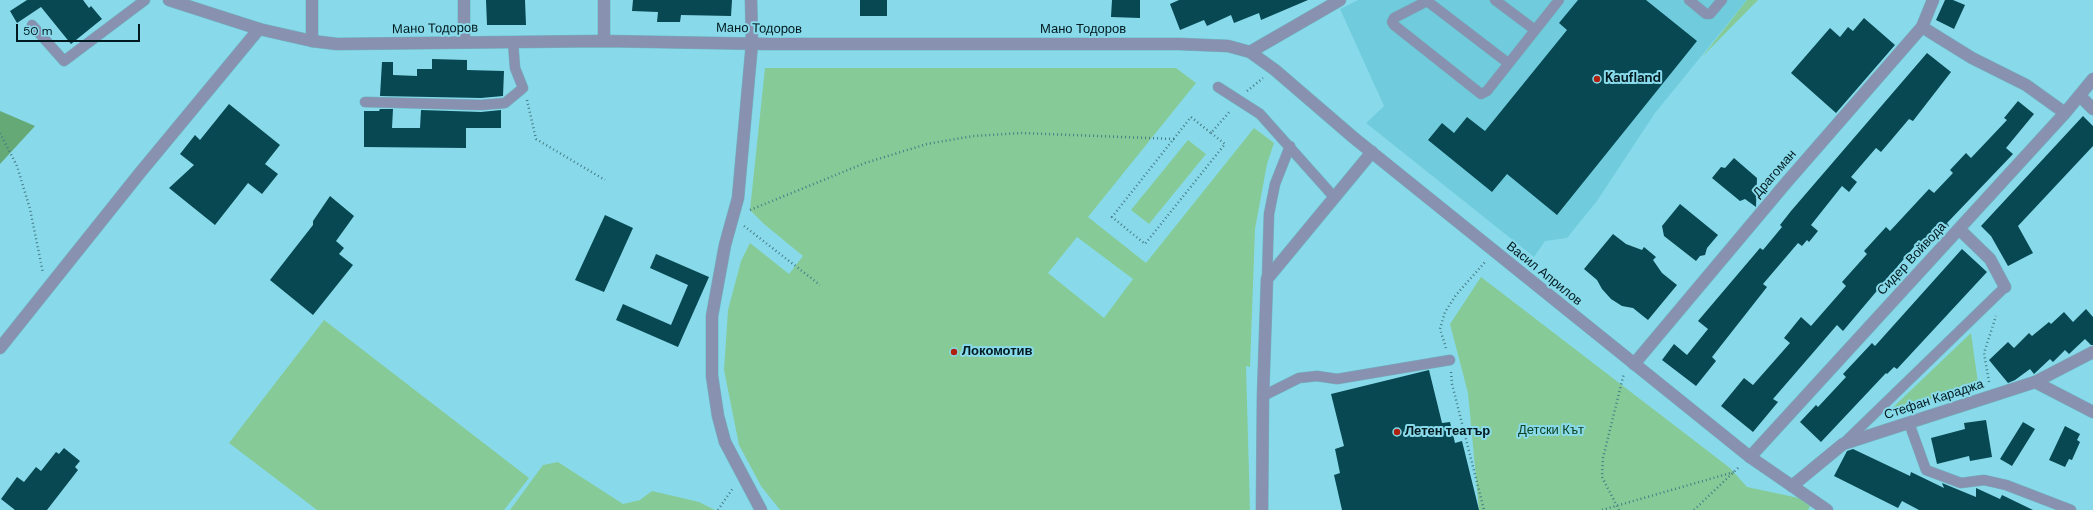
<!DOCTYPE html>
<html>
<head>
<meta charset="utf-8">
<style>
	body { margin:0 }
	#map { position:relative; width:2093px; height:510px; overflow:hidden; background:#88daea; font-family:"DM Sans",sans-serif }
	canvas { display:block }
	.scale { position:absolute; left:16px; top:24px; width:124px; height:18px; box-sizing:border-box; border:2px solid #011a1f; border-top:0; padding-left:5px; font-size:12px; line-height:14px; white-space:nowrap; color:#011a1f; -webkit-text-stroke:3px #88daea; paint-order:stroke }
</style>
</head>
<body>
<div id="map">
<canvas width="2093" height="510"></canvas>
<div class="scale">50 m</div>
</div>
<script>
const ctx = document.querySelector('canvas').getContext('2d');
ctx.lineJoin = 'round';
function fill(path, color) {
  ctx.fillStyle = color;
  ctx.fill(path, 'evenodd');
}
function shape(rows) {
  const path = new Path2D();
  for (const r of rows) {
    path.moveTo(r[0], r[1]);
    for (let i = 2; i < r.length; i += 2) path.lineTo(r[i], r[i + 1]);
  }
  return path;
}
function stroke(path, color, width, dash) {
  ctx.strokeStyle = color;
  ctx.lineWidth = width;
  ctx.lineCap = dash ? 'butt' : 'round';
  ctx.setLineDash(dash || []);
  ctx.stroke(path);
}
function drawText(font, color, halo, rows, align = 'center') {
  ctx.font = font + ' "DM Sans",sans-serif';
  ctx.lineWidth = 4;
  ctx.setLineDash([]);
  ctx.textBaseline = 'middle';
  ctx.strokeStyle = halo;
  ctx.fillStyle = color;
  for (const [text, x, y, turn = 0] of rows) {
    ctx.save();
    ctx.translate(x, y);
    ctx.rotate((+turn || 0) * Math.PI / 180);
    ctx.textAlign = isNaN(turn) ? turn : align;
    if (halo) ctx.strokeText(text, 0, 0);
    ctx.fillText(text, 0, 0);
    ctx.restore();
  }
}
fill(shape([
	[1358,0,1747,0,1655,113,1597,201,1567,238,1545,241,1534,257,1366,123,1384,106,1340,9]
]), '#70ccdd');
fill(shape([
	[1747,0,1758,0,1702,57],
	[765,68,1176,68,1196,83,1088,217,1146,263,1254,128,1274,143,1267,164,1255,229,1250,367,1246,366,1250,510,780,510,761,486,739,445,724,370,728,310,741,261,750,243,789,274,803,256,764,224,750,210],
	[1077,237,1133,279,1104,318,1048,273],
	[1188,140,1206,154,1149,224,1131,210],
	[1481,277,1730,468,1747,487,1813,501,1808,510,1479,510,1468,393,1450,324],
	[324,320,529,478,504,510,317,510,229,443],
	[1971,333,1978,383,1886,414],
	[558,462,623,504,640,500,652,491,699,502,715,510,510,510,543,465]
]), '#86cb97');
fill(shape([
	[0,111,35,126,0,164]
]), '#65a976');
fill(shape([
	[27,0,83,0,89,8,91,6,102,19,71,44,41,7,17,23,10,11],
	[486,0,525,0,526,25,487,25],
	[633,0,732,0,731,16,681,15,680,22,657,22,658,12,632,11],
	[860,0,887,0,887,16,860,16],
	[1112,0,1140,0,1140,18,1111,17],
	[1179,0,1308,0,1261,20,1259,13,1234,23,1231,15,1207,26,1204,20,1180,30,1170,4],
	[1578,0,1646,0,1697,41,1557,215,1507,174,1492,192,1428,140,1442,123,1454,133,1467,117,1485,131,1567,30,1559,23],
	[1945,0,1953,0,1965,5,1954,29,1936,20],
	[1864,18,1895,45,1836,113,1791,73,1830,28,1840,37,1848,27,1853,31],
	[1927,53,1951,72,1913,121,1909,119,1881,152,1876,148,1851,177,1857,182,1849,192,1842,186,1811,225,1818,231,1809,242,1807,240,1802,246,1798,243,1763,284,1767,287,1712,357,1716,361,1696,386,1662,360,1674,344,1687,355,1708,329,1698,321,1760,248,1763,250,1782,227,1780,225,1791,211],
	[432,59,467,60,467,70,504,71,503,96,481,98,380,96,382,62,393,62,393,75,417,76,417,69,432,69],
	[2018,101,2034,114,2006,148,2013,154,1947,223,1949,226,1927,249,1919,241,1843,331,1837,325,1773,399,1778,402,1753,432,1721,406,1744,378,1753,385,1790,343,1784,338,1801,317,1811,326,1846,286,1842,282,1867,254,1864,251,1886,227,1890,231,1929,189,1934,193,1953,173,1950,170,1966,153,1971,158,2007,120,2004,118],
	[229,104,280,145,265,164,278,174,262,194,248,183,215,225,169,188,194,165,180,154,195,135,200,140],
	[380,109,393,109,392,128,420,128,421,110,481,112,501,110,501,128,466,128,466,148,364,147,364,111,379,111],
	[2083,116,2093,126,2093,146,2018,226,2033,253,2008,266,1991,236,1981,226],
	[1734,158,1757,178,1756,207,1745,199,1740,201,1712,178,1721,167,1725,168],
	[330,196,354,216,336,241,344,248,339,254,353,265,313,315,270,280,313,225,313,221],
	[1680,204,1718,235,1707,248,1705,255,1700,256,1696,261,1664,236,1662,226],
	[605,215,633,228,604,292,575,280],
	[1613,234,1626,244,1642,250,1644,247,1656,257,1653,260,1662,273,1677,285,1648,320,1633,308,1622,306,1611,299,1602,289,1597,280,1584,269],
	[1962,249,1987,272,1897,369,1894,367,1887,374,1886,373,1821,442,1800,422,1816,405,1818,407,1846,377,1843,374,1872,343,1875,346],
	[656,254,709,277,678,347,616,320,623,304,671,325,688,285,650,268],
	[2086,309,2093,317,2093,345,2091,345,2085,339,2069,354,2065,350,2053,362,2050,359,2034,374,2030,369,2015,380,2008,383,1989,360,2008,342,2014,348,2029,333,2032,336,2049,322,2051,324,2064,312,2073,322],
	[1429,370,1442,423,1450,422,1455,443,1462,441,1479,510,1342,510,1334,475,1340,473,1335,449,1344,446,1331,394],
	[1986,420,1992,457,1970,461,1969,456,1937,464,1931,438,1965,429,1964,423],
	[2023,422,2035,429,2012,466,2000,459],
	[2065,426,2080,434,2077,440,2080,442,2072,460,2069,459,2065,467,2049,460],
	[64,448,80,461,75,467,78,470,47,510,15,510,1,499,17,477,24,482,36,467,41,471,56,452,59,454],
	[1853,449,1910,476,1911,472,1944,488,1942,483,1976,497,1976,488,2000,499,2002,495,2033,510,1919,510,1902,501,1898,508,1834,476,1847,451]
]), '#074852');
const service = shape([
	[1429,0,1394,18,1392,22,1394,25,1481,94,1487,91,1559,0],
	[1495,0,1535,30],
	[1689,0,1706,14,1710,14,1722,0],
	[1427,1,1508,63],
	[32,25,64,61,145,0],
	[1218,87,1260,114,1334,197],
	[365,102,481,105,505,103,523,88,515,68,513,42],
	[1267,279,1269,214,1275,184,1290,146],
	[1263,396,1299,378,1317,376,1337,379,1450,360],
	[1909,423,1926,470,1961,483,1984,480,2006,485,2071,510],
	[1843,444,2005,287]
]);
const minor = shape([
	[464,0,464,42],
	[751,0,752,43,738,198,725,245,712,316,712,376,718,416,725,442,761,510],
	[1922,27,1972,58,2026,85,2065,113],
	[312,41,312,0],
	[604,41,604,0],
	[2080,96,2093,109],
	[1959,229,1990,259,2005,287],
	[0,348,139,174,259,29],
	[1634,364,1786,183,1922,27,1933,0],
	[2035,382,2093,412],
	[1750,457,2065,113,2093,79],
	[1792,486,1843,444,2035,382,2093,352],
	[1262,510,1263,396,1267,279,1372,152]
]);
const tertiary = shape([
	[169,0,259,29,312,41,337,44,604,41,767,44,1179,44,1228,46,1250,52,1275,70,1354,138,1750,457,1827,510],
	[1250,52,1340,0]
]);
stroke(service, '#70b7c5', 11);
stroke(minor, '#70b7c5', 13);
stroke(tertiary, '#70b7c5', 13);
stroke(shape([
	[1247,91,1263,78],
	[527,100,536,139,605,180],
	[0,133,17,166,30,209,43,273],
	[1211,133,1225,144,1145,244,1112,217,1191,117,1211,133,1231,110],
	[750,210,865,163,927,144,973,136,1021,133,1174,139],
	[744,226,820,285],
	[1446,348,1440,329,1445,312,1456,295,1486,261],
	[1451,372,1452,384,1484,510],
	[1989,382,1984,353,1996,316],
	[718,510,733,488],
	[1602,510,1734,472],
	[1619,510,1602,477,1603,458,1624,373],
	[1694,510,1739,467]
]), '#467c87', 2.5, [1, 3]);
stroke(service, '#8892b0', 10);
stroke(minor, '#8892b0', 12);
stroke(tertiary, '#8892b0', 12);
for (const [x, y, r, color] of [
	[1597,79,4,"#af210e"],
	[954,352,4,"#af210e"],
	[1397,432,4,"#af210e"]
]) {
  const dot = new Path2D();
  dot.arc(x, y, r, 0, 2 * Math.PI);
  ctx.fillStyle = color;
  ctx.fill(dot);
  stroke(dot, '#88daea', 1.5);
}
drawText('13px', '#011a1f', '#88daea', [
	["Мано Тодоров",435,29,-1],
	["Мано Тодоров",759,29,1],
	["Мано Тодоров",1083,30],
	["Драгоман",1775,174,-49],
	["Сидер Войвода",1912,259,-47],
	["Васил Априлов",1544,274,39],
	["Стефан Караджа",1934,400,-18]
]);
drawText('bold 13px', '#011a1f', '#88daea', [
	["Kaufland",1605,79],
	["Локомотив",962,352],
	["Летен театър",1405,432]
], 'left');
drawText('13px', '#0e4220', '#88daea', [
	["Детски Кът",1551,431]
]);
</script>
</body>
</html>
